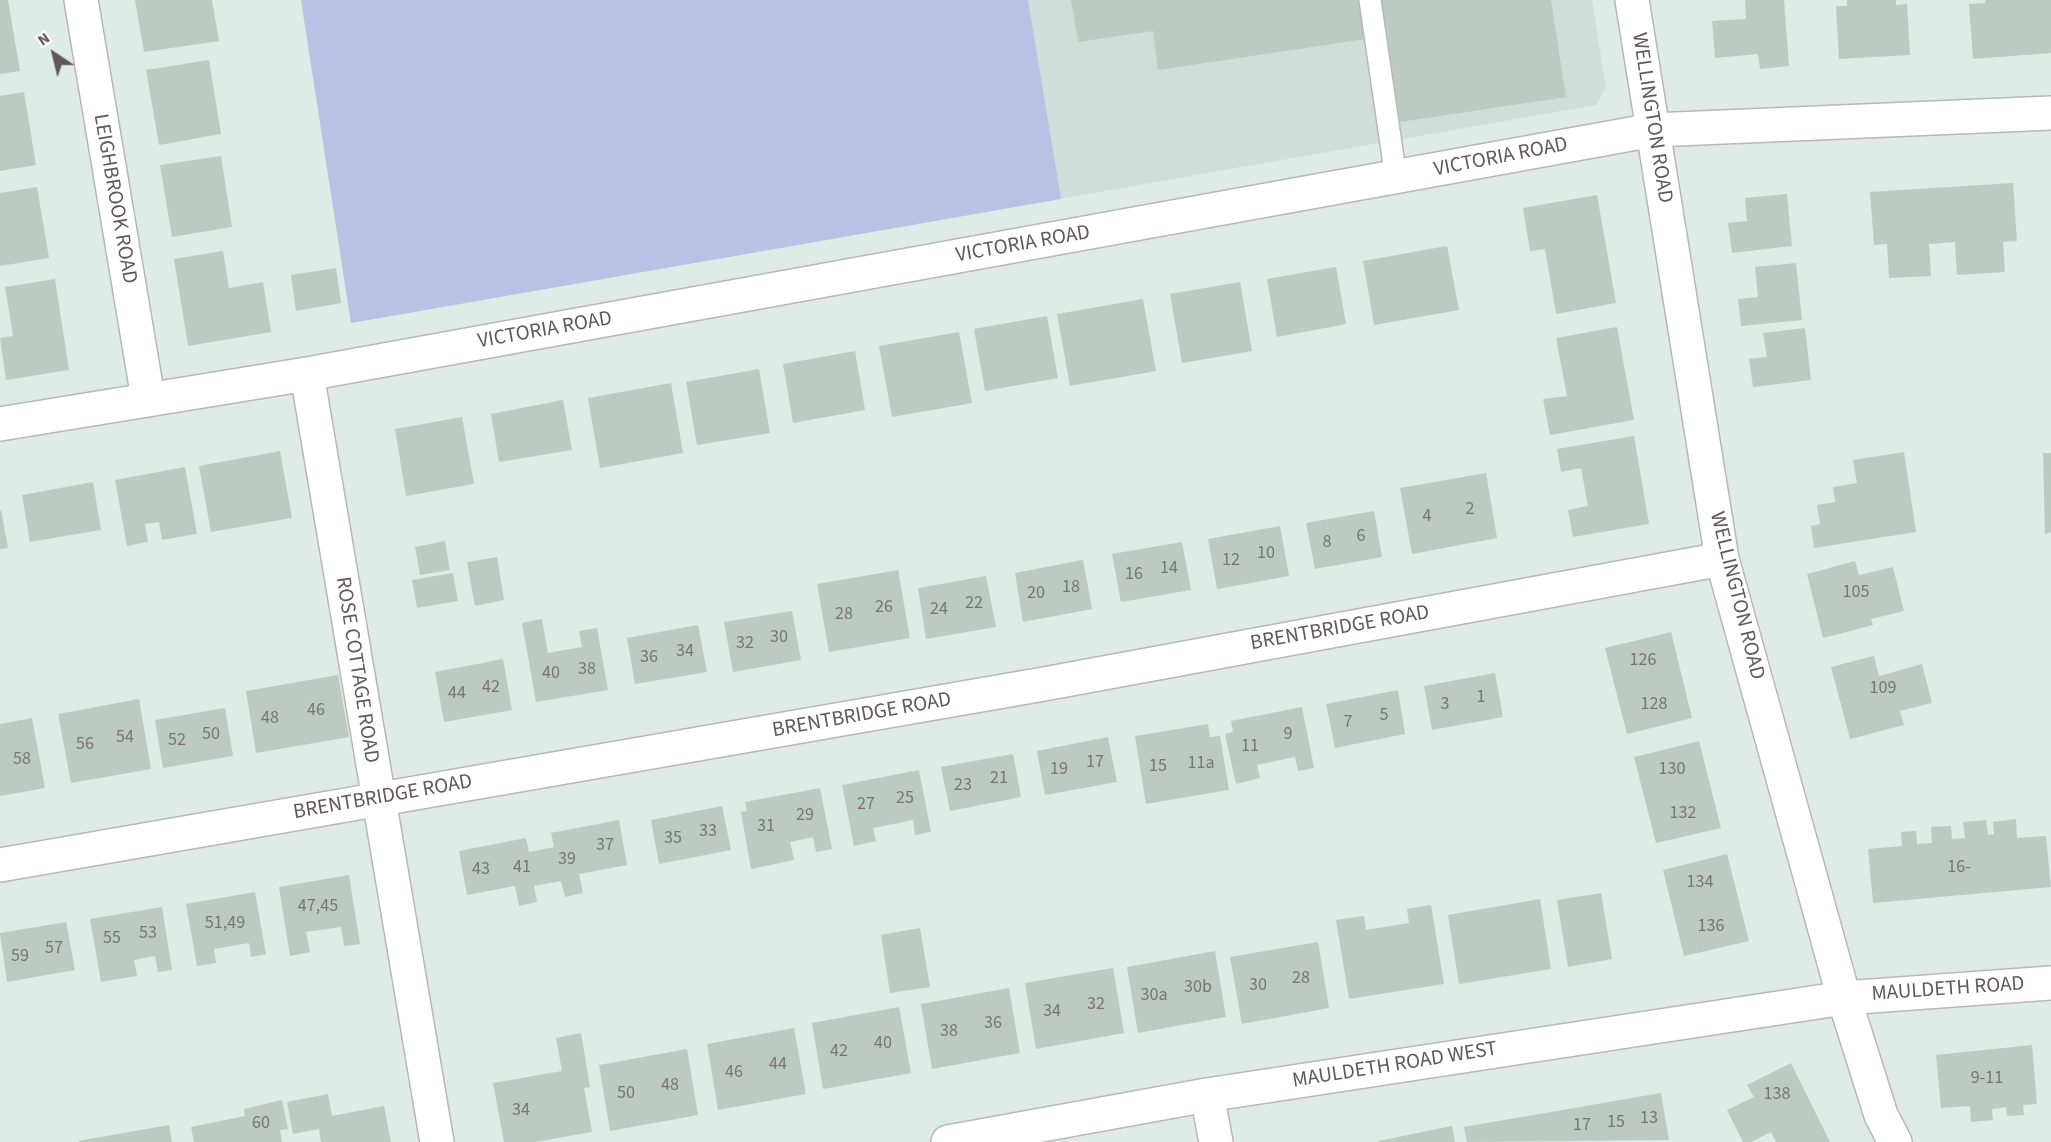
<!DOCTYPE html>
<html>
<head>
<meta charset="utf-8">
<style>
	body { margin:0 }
	#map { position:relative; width:2051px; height:1142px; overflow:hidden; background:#dfebe6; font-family:"Source Sans 3",sans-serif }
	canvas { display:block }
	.north { position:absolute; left:24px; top:24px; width:60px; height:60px; -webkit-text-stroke:4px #fff; paint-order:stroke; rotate:325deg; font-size:16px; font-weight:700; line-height:24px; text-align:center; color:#60585d }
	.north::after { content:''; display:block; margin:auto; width:21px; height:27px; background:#60585d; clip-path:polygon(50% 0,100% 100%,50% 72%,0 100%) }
</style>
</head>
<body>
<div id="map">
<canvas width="2051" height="1142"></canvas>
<div class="north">N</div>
</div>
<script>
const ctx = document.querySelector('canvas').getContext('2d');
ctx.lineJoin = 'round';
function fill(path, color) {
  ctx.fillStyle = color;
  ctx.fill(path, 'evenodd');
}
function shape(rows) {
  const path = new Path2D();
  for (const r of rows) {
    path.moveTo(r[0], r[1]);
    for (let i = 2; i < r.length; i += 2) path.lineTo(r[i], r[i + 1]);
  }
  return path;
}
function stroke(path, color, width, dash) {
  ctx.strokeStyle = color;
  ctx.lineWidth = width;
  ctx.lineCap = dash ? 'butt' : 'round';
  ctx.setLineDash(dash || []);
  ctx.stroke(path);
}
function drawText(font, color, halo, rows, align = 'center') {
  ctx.font = font + ' "Source Sans 3",sans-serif';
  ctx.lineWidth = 5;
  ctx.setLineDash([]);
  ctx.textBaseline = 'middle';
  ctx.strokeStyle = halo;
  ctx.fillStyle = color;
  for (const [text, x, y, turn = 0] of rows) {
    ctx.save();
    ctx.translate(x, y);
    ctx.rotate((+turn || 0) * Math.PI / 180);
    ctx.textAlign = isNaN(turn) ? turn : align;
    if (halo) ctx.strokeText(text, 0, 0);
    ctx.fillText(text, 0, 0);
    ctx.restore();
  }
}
fill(shape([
	[301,0,1592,0,1606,87,1596,105,351,323]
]), '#d0ddd8');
fill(shape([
	[301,0,1028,0,1061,199,351,323]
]), '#bac1e4');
fill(shape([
	[0,0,8,0,20,71,0,74],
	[135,0,212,0,219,41,144,52],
	[1071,0,1360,0,1366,39,1158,70,1153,31,1078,42],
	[1381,0,1551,0,1566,97,1400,122],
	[1745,0,1784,0,1789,66,1760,69,1758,54,1715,58,1712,21,1746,19],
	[1847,0,1896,0,1896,5,1907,4,1910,55,1839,59,1836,6,1847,6],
	[1985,0,2051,0,2051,53,1973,59,1969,4,1985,3],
	[209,60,221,134,159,145,146,70],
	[24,92,36,165,0,171,0,96],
	[221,156,232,227,172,237,160,165],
	[2013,183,2017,241,2003,242,2005,272,1957,275,1955,242,1929,244,1931,276,1889,278,1887,244,1874,245,1870,192],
	[37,187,49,258,0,266,0,193],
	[1787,194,1792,246,1732,253,1728,223,1747,221,1745,198],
	[1597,195,1616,303,1556,314,1545,249,1530,251,1523,208],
	[1447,246,1459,310,1374,325,1363,261],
	[223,251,229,288,263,282,271,332,188,346,174,259],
	[1796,263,1802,320,1741,326,1738,299,1758,297,1755,267],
	[1336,267,1346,324,1277,337,1267,279],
	[336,268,341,303,296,311,291,275],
	[55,279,69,370,6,380,0,338,13,336,5,287],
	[1240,282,1252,351,1182,363,1170,294],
	[1143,299,1156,371,1070,386,1057,314],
	[1047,316,1058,378,985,391,974,329],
	[1617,327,1634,420,1550,435,1543,399,1567,396,1556,338],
	[1805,328,1811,380,1753,387,1749,359,1767,357,1763,333],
	[959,332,972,403,892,417,879,346],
	[855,351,865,410,793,423,783,364],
	[759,369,770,433,697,445,686,382],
	[671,383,683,453,600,468,588,398],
	[563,400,572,450,499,462,491,414],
	[462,417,474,484,406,496,395,429],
	[1634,436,1649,524,1573,537,1568,510,1588,506,1581,468,1561,472,1557,449],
	[280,451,292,518,211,532,199,466],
	[1904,452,1916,532,1814,548,1811,526,1820,524,1817,505,1835,502,1833,487,1857,483,1853,460],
	[2043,453,2051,453,2051,532,2045,534],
	[185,467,197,534,162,540,159,522,145,524,148,542,127,546,115,480],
	[1486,473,1497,538,1412,554,1400,488],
	[93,482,101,530,30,542,22,495],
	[1,510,8,548,0,549,0,511],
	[1374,511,1382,557,1315,569,1306,523],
	[1280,526,1289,576,1217,589,1208,539],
	[445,541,450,570,420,575,415,547],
	[1182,542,1191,590,1121,602,1112,554],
	[497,557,504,600,475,606,467,562],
	[1083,560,1092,609,1023,622,1015,573],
	[1855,561,1859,575,1893,567,1904,611,1871,619,1873,625,1823,638,1807,574],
	[898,570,910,638,829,652,817,584],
	[453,573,458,601,417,608,412,580],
	[986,576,996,627,926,639,918,588],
	[792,611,801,660,733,672,724,622],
	[542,619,548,653,582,647,579,631,597,628,608,690,536,702,522,623],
	[698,625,707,672,635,684,627,638],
	[1671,632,1692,718,1627,734,1605,648],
	[1874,656,1879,676,1922,664,1932,703,1900,711,1904,725,1850,739,1831,667],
	[503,659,512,710,444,722,435,672],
	[1495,673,1503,717,1432,730,1424,686],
	[338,675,349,737,256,753,246,691],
	[1398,690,1405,734,1335,748,1326,704],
	[139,699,151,769,71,783,58,714],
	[1302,707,1314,768,1298,771,1295,757,1257,765,1260,778,1236,784,1225,734,1233,732,1231,721],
	[225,708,233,756,163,768,155,720],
	[32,718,45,788,0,796,0,724],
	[1208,724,1210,737,1220,736,1229,790,1146,804,1135,736],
	[1108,737,1117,782,1045,795,1037,751],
	[1699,741,1721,828,1656,843,1634,757],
	[1013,754,1021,797,950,811,941,767],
	[919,770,931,832,915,835,913,820,873,828,876,841,854,846,842,785],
	[820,788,832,849,816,852,813,837,790,842,794,860,751,869,741,812,747,811,745,802],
	[722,806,731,850,659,864,651,820],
	[2016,819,2017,838,2046,836,2051,887,1873,903,1868,849,1902,846,1901,832,1916,831,1917,844,1932,843,1931,827,1951,826,1952,839,1965,838,1963,822,1986,820,1988,835,1994,834,1993,822],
	[619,820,627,865,579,874,583,893,565,897,561,881,534,886,537,902,519,906,515,886,467,895,459,851,526,838,529,852,554,847,551,833],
	[1727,854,1749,941,1684,956,1663,870],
	[349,875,360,944,344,946,341,927,306,932,310,952,290,956,279,887],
	[255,892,266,954,251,957,249,943,214,949,216,963,197,966,186,904],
	[1601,893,1612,959,1568,967,1557,900],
	[1540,899,1551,969,1459,984,1448,915],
	[1431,905,1444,984,1349,999,1336,920,1364,916,1366,930,1409,923,1407,909],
	[162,907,172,970,158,972,155,956,134,960,137,976,101,982,90,919],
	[66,922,75,970,7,982,0,933],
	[920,928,930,987,890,993,881,935],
	[1318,942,1329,1008,1242,1024,1230,957],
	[1215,951,1226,1017,1138,1033,1127,967],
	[1113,968,1124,1033,1036,1049,1025,983],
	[1009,988,1020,1053,932,1069,921,1004],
	[899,1007,911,1073,823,1089,812,1023],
	[794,1028,806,1094,718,1110,707,1044],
	[581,1033,590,1087,584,1088,592,1132,535,1142,504,1142,493,1083,562,1071,556,1038],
	[2032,1045,2037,1104,2023,1105,2024,1115,2007,1116,2006,1107,1992,1109,1993,1120,1971,1122,1970,1106,1941,1108,1936,1055],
	[687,1049,698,1115,610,1131,599,1065],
	[1791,1063,1830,1142,1776,1142,1771,1132,1751,1142,1743,1142,1727,1110,1754,1097,1747,1085],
	[1661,1093,1669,1140,1467,1142,1464,1127],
	[328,1094,332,1116,384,1106,391,1142,321,1142,319,1129,293,1134,287,1102],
	[282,1100,288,1129,280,1130,282,1142,194,1142,191,1127,245,1116,244,1109],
	[169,1125,172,1142,79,1142,78,1141],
	[1452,1126,1455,1142,1378,1142,1378,1141]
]), '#bdc9c3');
const lane = shape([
	[1370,0,1396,178]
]);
const street = shape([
	[81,0,148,398],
	[1632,0,1722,559,1844,998,1881,1115,1895,1142],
	[307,374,437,1142],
	[0,424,307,374,1653,130,2051,113],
	[0,865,1044,684,1722,559],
	[1207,1095,1216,1142]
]);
const secondary = shape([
	[948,1142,1207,1095,1844,998,2051,983]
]);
stroke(lane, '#bcb5b8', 24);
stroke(street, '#bcb5b8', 36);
stroke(secondary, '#beb5ba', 36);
stroke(lane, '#fff', 21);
stroke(street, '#fff', 33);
stroke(secondary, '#fff', 33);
drawText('18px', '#777476', null, [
	["2",1470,510],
	["4",1427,517],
	["6",1361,537],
	["8",1327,543],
	["10",1266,554],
	["12",1231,561],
	["14",1169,569],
	["16",1134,575],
	["18",1071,588],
	["105",1856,593],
	["20",1036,594],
	["22",974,604],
	["26",884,608],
	["24",939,610],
	["28",844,615],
	["30",779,638],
	["32",745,644],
	["34",685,652],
	["36",649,658],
	["126",1643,661],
	["38",587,670],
	["40",551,674],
	["42",491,688],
	["109",1883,689],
	["44",457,694],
	["1",1481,698],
	["3",1445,705],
	["128",1654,705],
	["46",316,711],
	["5",1384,716],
	["48",270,719],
	["7",1348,723],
	["50",211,735],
	["9",1288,735],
	["54",125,738],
	["52",177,741],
	["56",85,745],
	["11",1250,747],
	["58",22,760],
	["17",1095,763],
	["11a",1201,764],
	["15",1158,767],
	["19",1059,770],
	["130",1672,770],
	["21",999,779],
	["23",963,786],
	["25",905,799],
	["27",866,805],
	["132",1683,814],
	["29",805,816],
	["31",766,827],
	["33",708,832],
	["35",673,839],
	["37",605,846],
	["39",567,860],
	["41",522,868],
	["16-",1959,868],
	["43",481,870],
	["134",1700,883],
	["47,45",318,907],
	["51,49",225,924],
	["136",1711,927],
	["53",148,934],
	["55",112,939],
	["57",54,949],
	["59",20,957],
	["28",1301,979],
	["30",1258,986],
	["30b",1198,988],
	["30a",1154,996],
	["32",1096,1005],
	["34",1052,1012],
	["36",993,1024],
	["38",949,1032],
	["40",883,1044],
	["42",839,1052],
	["44",778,1065],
	["46",734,1073],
	["9-11",1987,1079],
	["48",670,1086],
	["50",626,1094],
	["138",1777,1095],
	["34",521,1111],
	["13",1649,1119],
	["15",1616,1123],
	["60",261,1124],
	["17",1582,1126]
]);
drawText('21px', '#60585d', '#fff', [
	["WELLINGTON ROAD",1651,118,81],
	["VICTORIA ROAD",1501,158,-11],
	["LEIGHBROOK ROAD",114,199,80],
	["VICTORIA ROAD",1023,245,-10],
	["VICTORIA ROAD",545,331,-10],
	["WELLINGTON ROAD",1736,596,76],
	["BRENTBRIDGE ROAD",1340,629,-10],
	["ROSE COTTAGE ROAD",356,670,81],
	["BRENTBRIDGE ROAD",862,716,-10],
	["BRENTBRIDGE ROAD",383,798,-10],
	["MAULDETH ROAD",1948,990,-4],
	["MAULDETH ROAD WEST",1395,1066,-9]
]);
</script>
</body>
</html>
